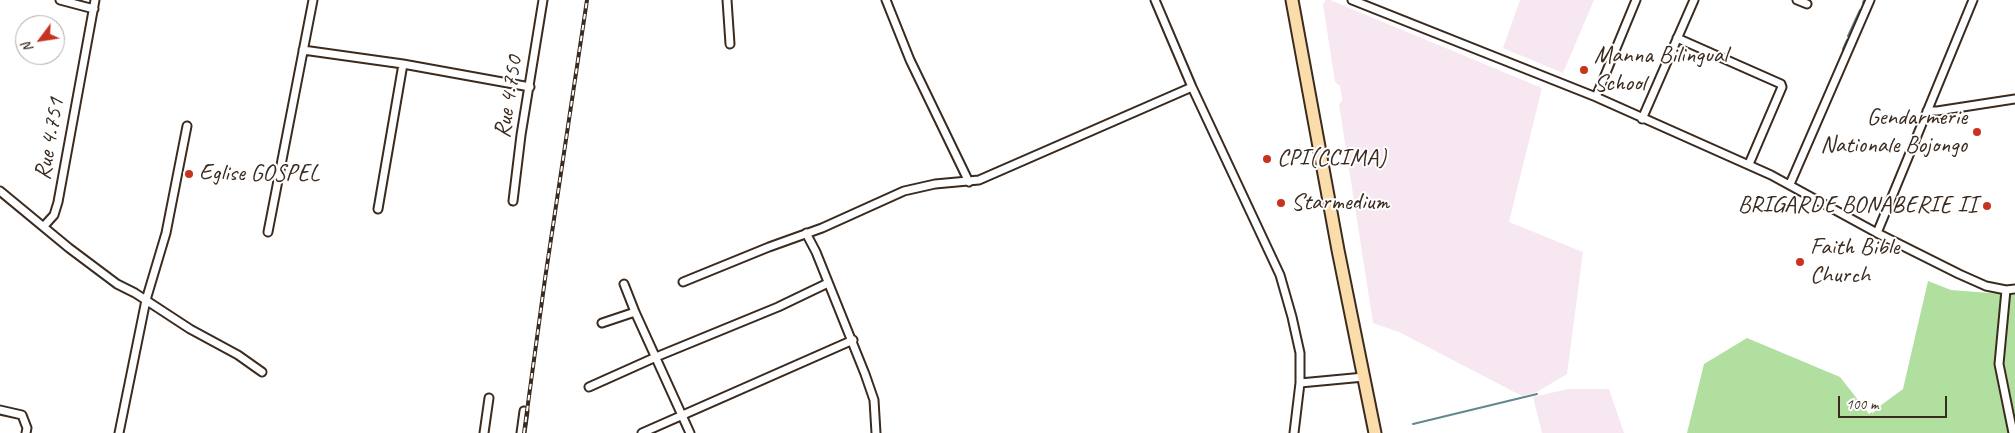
<!DOCTYPE html>
<html>
<head>
<meta charset="utf-8">
<style>
	body { margin:0 }
	#map { position:relative; width:2015px; height:433px; overflow:hidden; background:#fff; font-family:Caveat,sans-serif }
	canvas { display:block }
	.north { position:absolute; left:15px; top:15px; width:50px; height:50px; box-sizing:border-box; background:#fff; border:1px solid #b1aaa5; border-radius:50%; rotate:239deg; font-size:14px; font-weight:700; line-height:20px; text-align:center; color:#3b2a1e }
	.north::after { content:''; display:block; margin:auto; width:18px; height:22px; background:#c8321e; clip-path:polygon(50% 0,100% 100%,50% 72%,0 100%) }
	.scale { position:absolute; left:1838px; top:396px; width:109px; height:22px; box-sizing:border-box; border:2px solid #3b2a1e; border-top:0; padding-left:6px; font-size:15px; line-height:18px; white-space:nowrap; color:#3b2a1e; -webkit-text-stroke:4px #fff; paint-order:stroke }
</style>
</head>
<body>
<div id="map">
<canvas width="2015" height="433"></canvas>
<div class="north">N</div>
<div class="scale">100 m</div>
</div>
<script>
const ctx = document.querySelector('canvas').getContext('2d');
ctx.lineJoin = 'round';
function fill(path, color) {
  ctx.fillStyle = color;
  ctx.fill(path, 'evenodd');
}
function shape(rows) {
  const path = new Path2D();
  for (const r of rows) {
    path.moveTo(r[0], r[1]);
    for (let i = 2; i < r.length; i += 2) path.lineTo(r[i], r[i + 1]);
  }
  return path;
}
function stroke(path, color, width, dash) {
  ctx.strokeStyle = color;
  ctx.lineWidth = width;
  ctx.lineCap = dash ? 'butt' : 'round';
  ctx.setLineDash(dash || []);
  ctx.stroke(path);
}
function drawText(font, color, halo, rows, align = 'center') {
  ctx.font = font + ' Caveat,sans-serif';
  ctx.lineWidth = 4;
  ctx.setLineDash([]);
  ctx.textBaseline = 'middle';
  ctx.strokeStyle = halo;
  ctx.fillStyle = color;
  for (const [text, x, y, turn = 0] of rows) {
    ctx.save();
    ctx.translate(x, y);
    ctx.rotate((+turn || 0) * Math.PI / 180);
    ctx.textAlign = isNaN(turn) ? turn : align;
    if (halo) ctx.strokeText(text, 0, 0);
    ctx.fillText(text, 0, 0);
    ctx.restore();
  }
}
fill(shape([
	[1326,0,1330,0,1542,88,1509,222,1583,252,1567,374,1537,392,1522,396,1399,332,1373,323,1339,104,1342,101,1342,98,1340,86,1335,82,1323,4],
	[1520,0,1594,0,1563,73,1503,48],
	[1568,389,1609,389,1624,433,1542,433,1533,397]
]), '#f6e7f1');
fill(shape([
	[1928,281,1951,290,2015,295,2015,433,1687,433,1704,364,1747,338,1840,377,1869,414,1903,389]
]), '#b0df9f');
stroke(shape([
	[1863,3,1864,0],
	[1848,36,1860,10],
	[1843,49,1847,40],
	[1413,424,1537,394]
]), '#61888e', 2);
const minor = shape([
	[60,0,94,9],
	[727,0,730,44],
	[886,0,910,60,969,182],
	[1155,0,1192,87,1280,275,1292,317,1300,353,1300,383,1294,433],
	[1352,0,1596,97,1771,175,1877,233,1959,274,1986,286,2006,290,2015,289],
	[1797,0,1807,4],
	[1677,38,1781,84,1782,87,1749,164],
	[303,50,403,64,378,209],
	[403,64,530,87],
	[1596,97,1636,0],
	[1927,111,1937,111,2015,99],
	[1642,119,1694,0],
	[1790,184,1870,0],
	[0,191,69,248,117,284,135,293,190,329,238,355,262,372],
	[513,201,521,135,543,0],
	[44,226,54,215,58,202,95,0],
	[268,232,313,0],
	[806,233,816,252,865,374,874,400,876,433],
	[1877,233,1973,0],
	[683,282,769,247,822,228,904,191,935,184,979,180,1192,87],
	[624,284,635,312,690,433],
	[2006,290,1999,364,2013,433],
	[602,323,635,312],
	[1300,383,1364,377],
	[589,387,656,357,778,307,828,283],
	[0,410,22,415,27,428,26,433],
	[119,433,146,300,166,233,187,126],
	[484,433,489,398],
	[521,433,524,411],
	[642,433,853,340]
]);
const trunk = shape([
	[1292,0,1338,250,1375,433]
]);
stroke(minor, '#3b2a1e', 11);
stroke(trunk, '#3b2a1e', 15);
stroke(minor, '#fff', 7);
stroke(trunk, '#fbddab', 11);
const rail = shape([
	[524,433,545,279,587,0]
]);
stroke(rail, '#3b2a1e', 4);
stroke(rail, '#fff', 2, [5.5]);
for (const [x, y, r, color] of [
	[1584,70,5,"#c8321e"],
	[1977,132,5,"#c8321e"],
	[1267,159,5,"#c8321e"],
	[189,174,5,"#c8321e"],
	[1281,203,5,"#c8321e"],
	[1987,206,5,"#c8321e"],
	[1800,262,5,"#c8321e"]
]) {
  const dot = new Path2D();
  dot.arc(x, y, r, 0, 2 * Math.PI);
  ctx.fillStyle = color;
  ctx.fill(dot);
  stroke(dot, '#fff', 2);
}
drawText('24px', '#3b2a1e', '#fff', [
	["Manna Bilingual",1594,56],
	["School",1594,84],
	["Gendarmerie",1967,118,"right"],
	["Nationale Bojongo",1967,146,"right"],
	["CPI(CCIMA)",1277,159],
	["Eglise GOSPEL",199,174],
	["Starmedium",1291,203],
	["BRIGARDE BONABERIE II",1977,206,"right"],
	["Faith Bible",1810,248],
	["Church",1810,276]
], 'left');
drawText('24px', '#3b2a1e', '#fff', [
	["Rue 4.750",509,97,-81],
	["Rue 4.751",50,139,-80]
]);
</script>
</body>
</html>
